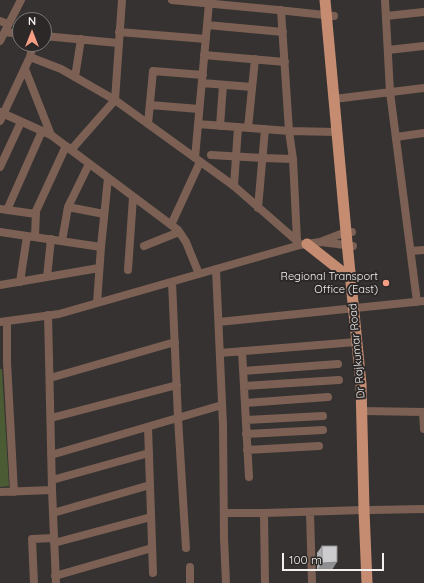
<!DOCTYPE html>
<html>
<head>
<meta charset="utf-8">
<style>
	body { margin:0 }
	#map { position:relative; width:424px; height:583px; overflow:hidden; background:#353231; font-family:Quicksand,sans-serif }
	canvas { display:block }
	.north { position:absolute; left:12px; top:12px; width:40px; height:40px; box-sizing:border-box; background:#2b2827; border:1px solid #7b7877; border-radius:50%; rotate:0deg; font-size:11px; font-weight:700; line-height:16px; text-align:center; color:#f3f1f0 }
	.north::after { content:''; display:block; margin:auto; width:14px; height:18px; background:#f49e86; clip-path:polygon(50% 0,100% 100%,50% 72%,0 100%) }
	.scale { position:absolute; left:282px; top:553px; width:102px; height:18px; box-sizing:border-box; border:2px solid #f3f1f0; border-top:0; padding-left:5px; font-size:12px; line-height:14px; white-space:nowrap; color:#f3f1f0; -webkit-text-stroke:3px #2b2827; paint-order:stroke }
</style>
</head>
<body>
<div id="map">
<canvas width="424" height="583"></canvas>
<div class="north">N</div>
<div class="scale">100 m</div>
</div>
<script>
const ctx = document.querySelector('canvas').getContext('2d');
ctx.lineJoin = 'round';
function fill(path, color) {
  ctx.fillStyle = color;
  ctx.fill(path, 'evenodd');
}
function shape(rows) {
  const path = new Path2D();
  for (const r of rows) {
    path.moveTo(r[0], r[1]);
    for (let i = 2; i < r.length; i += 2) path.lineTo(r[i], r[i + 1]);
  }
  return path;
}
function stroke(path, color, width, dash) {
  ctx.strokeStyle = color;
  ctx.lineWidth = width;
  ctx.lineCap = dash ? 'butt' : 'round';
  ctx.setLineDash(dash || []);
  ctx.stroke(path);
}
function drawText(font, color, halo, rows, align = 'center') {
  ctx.font = font + ' Quicksand,sans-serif';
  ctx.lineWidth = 4;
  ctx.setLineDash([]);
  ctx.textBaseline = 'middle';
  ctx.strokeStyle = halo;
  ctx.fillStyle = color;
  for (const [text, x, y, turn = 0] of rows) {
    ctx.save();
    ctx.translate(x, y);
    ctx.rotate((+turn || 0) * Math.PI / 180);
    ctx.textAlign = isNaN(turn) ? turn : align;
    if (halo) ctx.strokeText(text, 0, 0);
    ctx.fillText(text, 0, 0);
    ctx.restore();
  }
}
fill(shape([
	[0,369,2,369,9,486,0,487]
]), '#4b5b33');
stroke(shape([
	[172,0,278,10,334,16],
	[385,0,390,92,417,302],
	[281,10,289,131,293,159,297,241],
	[386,16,424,12],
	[0,21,8,24],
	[207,25,283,32],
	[5,32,20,34],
	[119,32,206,39],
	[44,36,118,43],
	[0,41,21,0],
	[388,50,424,46],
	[204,55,285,62],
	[30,57,61,69,115,100,234,186,297,241,300,245],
	[25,69,51,135],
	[75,77,81,39],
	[202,83,252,87],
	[334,99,424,88],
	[150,105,199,109],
	[0,112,51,135,178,230,186,242,199,274],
	[0,121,30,57,33,44],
	[148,124,153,71,203,75],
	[198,124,289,131,337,132],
	[220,126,223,85],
	[248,128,255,59],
	[396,137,424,133],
	[71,150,115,100,122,0],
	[211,155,263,158,293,159],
	[195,158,209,3],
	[0,167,21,122],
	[234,186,238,127],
	[68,207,104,214],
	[258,208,265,129],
	[0,209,36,214],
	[7,210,42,131],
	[171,225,200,162],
	[0,232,101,247],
	[35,237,36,211,66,146],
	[62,241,68,207,89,164],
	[321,242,353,246],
	[144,246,179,232],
	[411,251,424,250],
	[216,269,223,425,224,538,226,583],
	[128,270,133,197],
	[47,277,51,239],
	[20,282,27,236],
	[172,282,178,418,186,548],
	[0,285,99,268],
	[97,303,101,247,108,178],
	[48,315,52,490,56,583],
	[7,321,7,362,14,492],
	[0,322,59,314,300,245,320,242,346,232,352,232],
	[219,322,424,301],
	[242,351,249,477],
	[220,353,356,342],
	[243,371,338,364],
	[50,378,175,342],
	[244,386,339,380],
	[245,403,328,397],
	[362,411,424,412],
	[423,412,424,429],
	[51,418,177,385],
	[246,420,323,416],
	[148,427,153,573],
	[246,434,323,430],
	[247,450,319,446],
	[51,455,222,405],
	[52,480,149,453],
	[0,492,52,490],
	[371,510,424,509],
	[310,512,312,583],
	[53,513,150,485],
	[224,513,264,513,364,510],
	[264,513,265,583],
	[54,543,151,517],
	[190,567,190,583],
	[55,576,152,548],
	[34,583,32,539,54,538]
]), '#7c6054', 8);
stroke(shape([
	[325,0,346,232,361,384,364,510,367,583],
	[307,244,350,278,355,278]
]), '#c58c72', 11);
fill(shape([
	[322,546,332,570,317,570,317,553]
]), '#afafb1');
fill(shape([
	[337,562,332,570,317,570,322,563]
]), '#8f8e90');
const building = shape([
	[322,546,337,546,337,562,322,563,322,546]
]);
fill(building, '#cccbce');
stroke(building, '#8f8e90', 1);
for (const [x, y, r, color] of [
	[386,283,4,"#f49e86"]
]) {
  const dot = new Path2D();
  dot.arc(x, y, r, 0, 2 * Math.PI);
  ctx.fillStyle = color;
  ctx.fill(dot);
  stroke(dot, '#2b2827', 1.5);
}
drawText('11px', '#f3f1f0', '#2b2827', [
	["Regional Transport",378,277],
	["Office (East)",378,290]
], 'right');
drawText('11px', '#f3f1f0', '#2b2827', [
	["Dr Rajkumar Road",357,351,-95]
]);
</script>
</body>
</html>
